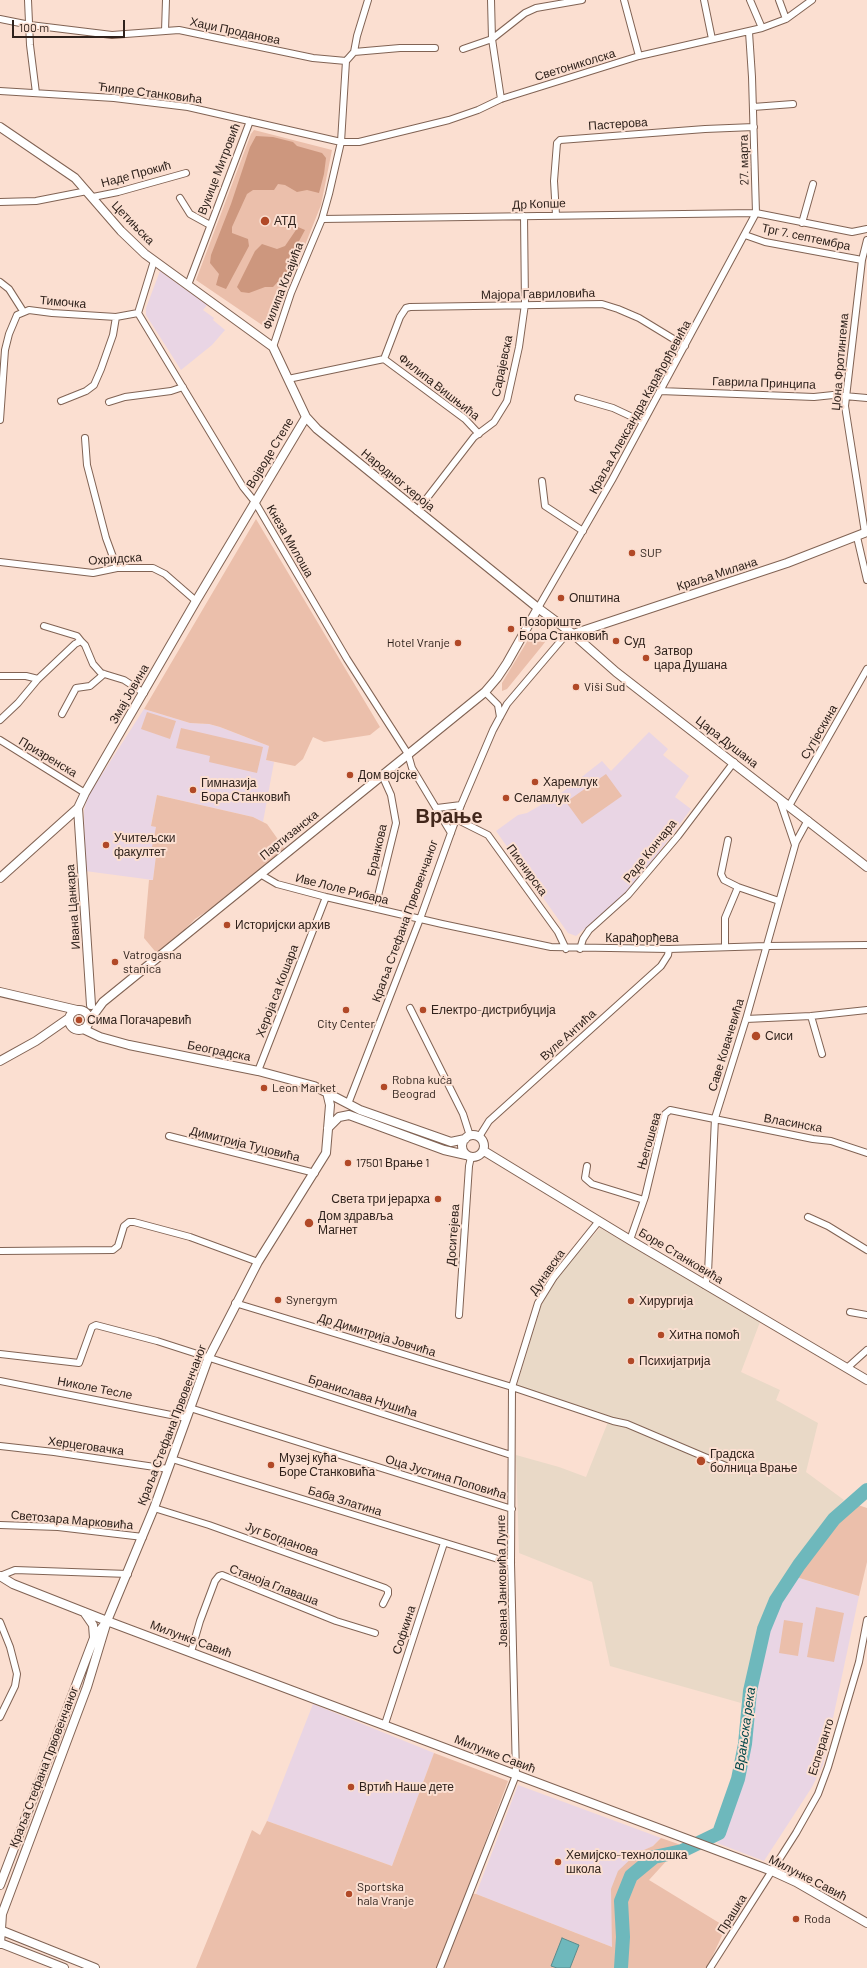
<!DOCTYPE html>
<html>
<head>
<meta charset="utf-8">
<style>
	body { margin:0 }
	#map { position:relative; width:867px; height:1968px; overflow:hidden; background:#fbdfd1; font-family:Barlow,sans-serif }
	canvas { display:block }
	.scale { position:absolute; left:12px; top:20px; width:113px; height:18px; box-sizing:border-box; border:2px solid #2f221c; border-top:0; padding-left:5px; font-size:12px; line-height:14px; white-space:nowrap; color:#2f221c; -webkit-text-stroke:3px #fbdfd1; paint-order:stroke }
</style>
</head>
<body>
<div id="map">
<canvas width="867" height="1968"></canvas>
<div class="scale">100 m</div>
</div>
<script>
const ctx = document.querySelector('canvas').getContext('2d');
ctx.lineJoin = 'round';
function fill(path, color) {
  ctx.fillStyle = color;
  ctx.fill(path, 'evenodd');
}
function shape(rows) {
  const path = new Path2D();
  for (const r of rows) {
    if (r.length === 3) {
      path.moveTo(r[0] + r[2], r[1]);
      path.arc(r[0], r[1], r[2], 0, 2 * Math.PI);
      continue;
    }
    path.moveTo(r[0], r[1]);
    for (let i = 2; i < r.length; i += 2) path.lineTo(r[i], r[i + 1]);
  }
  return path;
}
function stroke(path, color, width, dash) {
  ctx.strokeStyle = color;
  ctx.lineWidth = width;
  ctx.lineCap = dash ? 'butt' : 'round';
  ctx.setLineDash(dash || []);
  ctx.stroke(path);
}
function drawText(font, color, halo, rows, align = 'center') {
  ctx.font = font + ' Barlow,sans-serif';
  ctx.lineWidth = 4;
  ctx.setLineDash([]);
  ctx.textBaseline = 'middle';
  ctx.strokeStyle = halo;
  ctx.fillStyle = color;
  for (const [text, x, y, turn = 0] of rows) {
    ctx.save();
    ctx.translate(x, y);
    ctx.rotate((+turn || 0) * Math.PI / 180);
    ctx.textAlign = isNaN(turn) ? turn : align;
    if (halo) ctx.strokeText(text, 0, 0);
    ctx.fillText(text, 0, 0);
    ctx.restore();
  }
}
fill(shape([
	[160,271,207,305,203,310,214,318,213,320,225,330,212,345,181,370,146,315,146,308],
	[144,709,190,723,209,724,220,727,269,746,266,760,274,762,263,822,253,817,157,795,151,825,156,827,157,848,153,880,85,871,84,810,88,796],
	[649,732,668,749,663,755,689,776,675,797,691,809,633,887,576,936,568,933,496,831,518,815,527,813,560,794,602,761,611,771],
	[796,1577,859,1596,823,1765,812,1787,764,1861,717,1843,724,1835,744,1780,749,1753,755,1688,768,1631,780,1602],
	[313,1704,434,1753,392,1866,267,1821],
	[518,1785,661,1838,653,1846,637,1853,612,1947,476,1894]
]), '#e9d5e4');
fill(shape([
	[600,1228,760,1322,741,1372,780,1390,776,1400,818,1423,806,1472,844,1500,830,1515,792,1565,760,1622,741,1703,610,1666,592,1582,519,1553,516,1455,559,1467,586,1477,610,1417,517,1385,541,1306,556,1279,566,1266]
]), '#e9d9c7');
fill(shape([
	[254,130,332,150,321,205,272,328,265,327,196,280,251,134],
	[256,519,380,727,370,735,324,742,313,737,303,759,295,766,266,760,269,746,220,727,209,724,190,723,144,709],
	[536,632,544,637,545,642,542,646,507,689,502,691,502,683,531,635],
	[147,712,176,721,170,739,141,729],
	[181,728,263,747,257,773,209,762,210,756,176,748],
	[606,774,622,796,582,824,566,802],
	[157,795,253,817,267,824,287,852,251,882,195,919,159,956,144,938,149,880,153,880,157,848,152,847,156,827,151,826],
	[858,1505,867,1508,867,1562,859,1596,796,1577,838,1523],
	[816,1607,844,1613,834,1662,807,1657],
	[784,1620,803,1623,798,1656,779,1653],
	[434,1753,508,1781,466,1893,476,1894,612,1947,611,1889,618,1871,637,1853,653,1846,661,1838,681,1845,649,1880,726,1927,707,1968,196,1968,252,1830,260,1835,267,1821,392,1866]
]), '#ebbfab');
fill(shape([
	[256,136,273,137,293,142,297,146,322,153,326,158,324,174,319,193,307,190,297,192,285,185,278,184,274,190,253,190,247,194,232,227,232,233,248,239,249,246,226,289,216,285,219,274,210,263,211,255,231,204,250,147],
	[298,227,305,230,291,256,289,270,273,287,265,287,249,293,241,292,237,287,255,251,262,244,277,249,285,246]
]), '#cd977e');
const water = shape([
	[562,1938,579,1945,570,1968,557,1968,551,1966,562,1938]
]);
fill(water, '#6eb8bc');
stroke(water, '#5b8b8c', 1);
stroke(shape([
	[621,1968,623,1937,621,1901,631,1876,654,1857,682,1851,719,1833,738,1779,745,1744,750,1691,764,1629,776,1600,799,1565,834,1519,867,1490]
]), '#6eb8bc', 14);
const street = shape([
	[28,0,30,45,36,93],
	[491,0,492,39,501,99],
	[624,0,639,56],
	[704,0,712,39],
	[750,0,762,28],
	[779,0,786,19],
	[0,19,30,25,112,35,179,30,313,58,346,61],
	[165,31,166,0],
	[463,49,492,39,525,13,536,8,582,0],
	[354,52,400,48,435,48],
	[0,91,114,98,188,107,341,142,359,142,449,120,478,110,501,99,639,56,762,28,786,19,812,0],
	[753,107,793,104],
	[93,197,118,192,186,173],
	[180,198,190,214,210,225],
	[0,202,36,201,87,191],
	[556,215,554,181,557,143,560,140,705,129,754,127],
	[322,219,756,213,852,232,867,229],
	[802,223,813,184],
	[745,235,765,242,862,260],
	[154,261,138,313,243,487,255,502,347,659,408,754,412,768,451,833],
	[0,282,9,289,23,311],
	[188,285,250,121],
	[273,347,291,293,322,219,329,194,341,142,346,61,354,52,357,36,368,0],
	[384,359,400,317,406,308,410,307,602,304,618,309,639,318,685,346],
	[288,379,384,359,465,419,479,434],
	[660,391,814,397,833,395,867,398],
	[578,398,613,408,643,422],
	[61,401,86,391,94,385,101,369,113,335,116,317],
	[109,402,125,397,171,391,183,387],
	[0,420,5,350,9,334,17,315,29,310,52,313,116,317,138,313],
	[85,438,87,465,106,538,117,568],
	[542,481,545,506,583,531],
	[417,511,474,437,494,422,507,401,519,347,525,304,524,216],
	[865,533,845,406,862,260,867,240],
	[857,537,867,580],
	[0,562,93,573,117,568,153,568,165,574,196,601],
	[538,608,612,480,756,213,752,77,749,32],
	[44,626,77,636,81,641],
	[0,676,26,676,38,679],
	[485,692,498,705,500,717],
	[62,714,76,688,90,686,104,674],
	[0,720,18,703,38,679,75,644,81,641,85,645,93,664,101,673,124,680,144,693],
	[0,740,85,793],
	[779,798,795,845],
	[789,806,867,669],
	[437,808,461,805],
	[456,819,488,835,558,932,566,949],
	[728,840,721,874,724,880,738,887,779,901],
	[260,874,277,884,326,897,442,924,551,947,669,949,767,946,867,945],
	[375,908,396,823,391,795,382,775],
	[725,947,725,918,738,887],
	[580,949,583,939,589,930,628,895,678,836,734,762],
	[410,1008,463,1114,470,1136],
	[811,1016,822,1054],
	[746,1019,811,1016,867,1010],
	[258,1071,326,897],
	[348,1104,420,919,461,805,493,730,507,704,564,637,573,634],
	[169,1136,315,1173],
	[479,1137,489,1121,661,966,668,955,669,949],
	[587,1166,585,1178,592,1184,644,1200],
	[808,1217,828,1226,867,1250],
	[630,1240,645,1197,665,1114,670,1110,813,1139,831,1141,867,1153],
	[0,1251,113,1250,118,1246,124,1226,129,1222,134,1222,190,1237,258,1262],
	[705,1285,708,1273,715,1118,746,1019,796,842,808,820],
	[235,1303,512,1387,613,1421,627,1424,733,1469],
	[850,1312,867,1315],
	[459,1315,469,1166,471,1157],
	[0,1354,79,1363,92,1327,96,1325,157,1341,511,1455],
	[847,1368,867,1350],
	[0,1381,186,1418],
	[190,1408,512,1509],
	[0,1446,54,1452,168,1469],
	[172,1459,511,1563],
	[154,1508,209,1525,385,1588,388,1590,388,1594,383,1604],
	[0,1525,58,1527,143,1537],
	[0,1576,15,1570,128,1574],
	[0,1622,10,1647,17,1674,15,1686,0,1717],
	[191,1652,200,1621,215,1581,219,1576,222,1575,336,1621,375,1633],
	[385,1724,444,1543],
	[440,1968,516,1775,511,1563,512,1387,538,1303,554,1277,599,1221],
	[710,1968,796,1833,818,1794,828,1767,859,1662,867,1620]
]);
const secondary = shape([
	[0,127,75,178,121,231,145,254,273,347,306,417,317,429,538,608,573,634,616,672,867,867],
	[573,634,787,563,867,532],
	[78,808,91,1005],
	[0,878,78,808,85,793,196,601,306,417],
	[0,992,77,1010],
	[79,1020,10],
	[89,1021,103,1002,485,692,497,678,507,663,538,608],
	[83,1029,100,1037,129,1045,258,1071,314,1086,360,1110,451,1142,465,1139],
	[0,1061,36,1041,69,1018],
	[328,1128,339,1117,349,1115,444,1150,466,1155],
	[473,1146,11],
	[484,1151,630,1240,867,1380],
	[0,1576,13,1584,107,1621,772,1871,796,1882,867,1923],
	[84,1612,93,1625,94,1638],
	[0,1885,94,1638,104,1625],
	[0,1930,95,1968],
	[0,1943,64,1968],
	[0,1944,2,1914,87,1687,107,1621,154,1508,208,1359,258,1262,326,1153,330,1105,327,1092]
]);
stroke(street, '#816354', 8);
stroke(secondary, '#816354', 10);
stroke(street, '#fff', 6);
stroke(secondary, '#fff', 8);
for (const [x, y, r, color] of [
	[265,221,5,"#b14927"],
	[632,553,4,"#b14927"],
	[561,598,4,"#b14927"],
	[511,629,4,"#b14927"],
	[616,641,4,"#b14927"],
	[458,643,4,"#b14927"],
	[646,658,4,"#b14927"],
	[576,687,4,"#b14927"],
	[350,775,4,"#b14927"],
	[535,782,4,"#b14927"],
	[193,790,4,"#b14927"],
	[506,798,4,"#b14927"],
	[106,845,4,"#b14927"],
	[227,925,4,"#b14927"],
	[115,962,4,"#b14927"],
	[346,1010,4,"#b14927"],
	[423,1010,4,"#b14927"],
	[79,1020,4,"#b14927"],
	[756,1036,5,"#b14927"],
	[384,1087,4,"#b14927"],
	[264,1088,4,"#b14927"],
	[348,1163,4,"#b14927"],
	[438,1199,4,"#b14927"],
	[309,1223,5,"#b14927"],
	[278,1300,4,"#b14927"],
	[631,1301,4,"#b14927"],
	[661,1335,4,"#b14927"],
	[631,1361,4,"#b14927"],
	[701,1461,5,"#b14927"],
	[271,1465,4,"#b14927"],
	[351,1787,4,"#b14927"],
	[558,1862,4,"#b14927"],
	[349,1894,4,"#b14927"],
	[796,1919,4,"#b14927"]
]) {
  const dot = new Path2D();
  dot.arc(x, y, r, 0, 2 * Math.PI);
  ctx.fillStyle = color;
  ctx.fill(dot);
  stroke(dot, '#fbdfd1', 1.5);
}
drawText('12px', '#2f221c', '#fbdfd1', [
	["Хаџи Проданова",235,31,12],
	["Светониколска",575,65,-17],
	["Ћипре Станковића",150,93,7],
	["Пастерова",618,124,-4],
	["27. марта",744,160,-91],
	["Вукице Митровић",219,169,-69],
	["Наде Прокић",136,174,-15],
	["Др Копше",539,204,-2],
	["Цетињска",133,223,46],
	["Трг 7. септембра",806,237,12],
	["Филипа Кљајића",283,286,-69],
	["Мајора Гавриловића",538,294,-1],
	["Тимочка",63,302,5],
	["Џона Фротингема",840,362,-85],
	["Сарајевска",502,366,-78],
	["Гаврила Принципа",764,383,2],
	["Филипа Вишњића",439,387,38],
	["Краља Александра Карађорђевића",640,407,-61],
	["Војводе Степе",270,453,-59],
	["Народног хероја",398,480,39],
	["Кнеза Милоша",290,541,60],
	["Охридска",115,559,-4],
	["Краља Милана",717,574,-18],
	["Змај Јовина",129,694,-60],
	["Сутјескина",819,732,-60],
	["Цара Душана",727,742,38],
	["Призренска",48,757,31],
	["Партизанска",289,835,-39],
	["Бранкова",377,850,-77],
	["Раде Кончара",650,851,-51],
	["Пионирска",527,870,54],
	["Иве Лоле Рибара",342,889,14],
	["Ивана Цанкара",73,907,-94],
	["Краља Стефана Првовенчаног",405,921,-70],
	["Карађорђева",642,938],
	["Хероја са Кошара",277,991,-69],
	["Вуле Антића",568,1035,-42],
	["Саве Ковачевића",726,1045,-73],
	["Београдска",219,1051,11],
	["Власинска",793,1123,10],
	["Његошева",649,1141,-74],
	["Димитрија Туцовића",245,1144,14],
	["Доситејева",453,1235,-86],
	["Боре Станковића",681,1256,31],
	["Дунавска",547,1272,-55],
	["Др Димитрија Јовчића",377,1335,17],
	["Николе Тесле",95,1388,11],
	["Бранислава Нушића",363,1396,18],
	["Краља Стефана Првовенчаног",172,1425,-69],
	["Херцеговачка",86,1446,8],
	["Оца Јустина Поповића",446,1477,17],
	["Баба Златина",345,1501,17],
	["Светозара Марковића",72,1520,5],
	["Југ Богданова",282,1539,20],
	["Јована Јанковића Лунге",502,1581,-91],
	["Станоја Главаша",274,1585,21],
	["Софкина",404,1630,-72],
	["Милунке Савић",191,1639,20],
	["Есперанто",821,1747,-72],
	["Милунке Савић",495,1754,21],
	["Краља Стефана Првовенчаног",44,1767,-69],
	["Милунке Савић",808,1878,27],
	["Прашка",732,1914,-58]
]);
drawText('12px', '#2f221c', '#fbdfd1', [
	["АТД",274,221],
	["SUP",640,553],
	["Општина",569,598],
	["Позориште",519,622],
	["Бора Станковић",519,636],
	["Суд",624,641],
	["Hotel Vranje",450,643,"right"],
	["Затвор",654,651],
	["цара Душана",654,665],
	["Viši Sud",584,687],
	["Дом војске",358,775],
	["Харемлук",543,782],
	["Гимназија",201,783],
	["Бора Станковић",201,797],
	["Селамлук",514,798],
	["Учитељски",114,838],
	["факултет",114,852],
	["Историјски архив",235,925],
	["Vatrogasna",123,955],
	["stanica",123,969],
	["Електро-дистрибуција",431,1010],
	["Сима Погачаревић",87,1020],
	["City Center",346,1024,"center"],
	["Сиси",765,1036],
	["Robna kuća",392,1080],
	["Beograd",392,1094],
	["Leon Market",272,1088],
	["17501 Врање 1",356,1163],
	["Света три јерарха",430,1199,"right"],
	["Дом здравља",318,1216],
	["Магнет",318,1230],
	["Synergym",286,1300],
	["Хирургија",639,1301],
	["Хитна помоћ",669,1335],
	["Психијатрија",639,1361],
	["Градска",710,1454],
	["болница Врање",710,1468],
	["Музеј кућа",279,1458],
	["Боре Станковића",279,1472],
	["Вртић Наше дете",359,1787],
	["Хемијско-технолошка",566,1855],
	["школа",566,1869],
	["Sportska",357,1887],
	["hala Vranje",357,1901],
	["Roda",804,1919]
], 'left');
drawText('italic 13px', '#00484b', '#fbdfd1', [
	["Врањска река",745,1729,-82]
]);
drawText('bold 20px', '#42271b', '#fbdfd1', [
	["Врање",449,816]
]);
</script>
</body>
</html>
